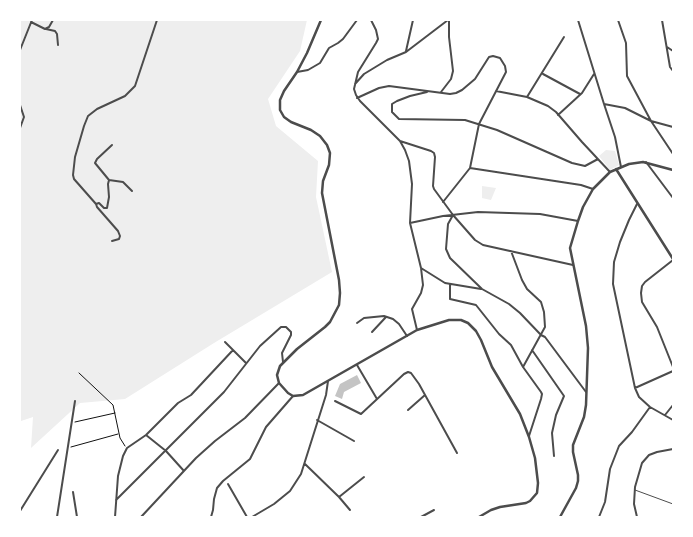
<!DOCTYPE html>
<html>
<head>
<meta charset="utf-8">
<style>
	body { margin:0 }
	#map { position:relative; width:693px; height:537px; overflow:hidden; background:#fff; font-family:"Roboto Condensed",sans-serif }
	canvas { display:block }
	.frame { position:absolute; inset:0; border:21px solid #fff; pointer-events:none }
</style>
</head>
<body>
<div id="map">
<canvas width="693" height="537"></canvas>
<div class="frame"></div>
</div>
<script>
const ctx = document.querySelector('canvas').getContext('2d');
ctx.lineJoin = 'round';
function fill(path, color) {
  ctx.fillStyle = color;
  ctx.fill(path, 'evenodd');
}
function shape(rows) {
  const path = new Path2D();
  for (const r of rows) {
    path.moveTo(r[0], r[1]);
    for (let i = 2; i < r.length; i += 2) path.lineTo(r[i], r[i + 1]);
  }
  return path;
}
function stroke(path, color, width, dash) {
  ctx.strokeStyle = color;
  ctx.lineWidth = width;
  ctx.lineCap = dash ? 'butt' : 'round';
  ctx.setLineDash(dash || []);
  ctx.stroke(path);
}
fill(shape([
	[20,20,307,20,300,51,268,99,276,126,318,161,316,197,332,272,214,343,125,399,80,403,31,448,33,417,21,421,20,429],
	[606,150,615,151,619,165,610,170,599,156],
	[482,186,496,188,491,200,482,198]
]), '#eee');
fill(shape([
	[357,375,361,383,344,392,342,399,335,396,340,384]
]), '#c4c4c4');
stroke(shape([
	[79,373,113,405,120,438,125,446],
	[75,422,115,413],
	[71,447,118,434]
]), '#111', 1);
stroke(shape([
	[635,490,673,504]
]), '#4c4c4c', 1);
stroke(shape([
	[371,20,376,30,378,39,376,43,358,72,354,89,356,95,360,101,400,141,405,150,409,161,412,184,410,223,421,268,423,285,421,293,412,309,417,330],
	[578,20,604,104,615,137,621,167],
	[618,20,626,43,627,76,651,121,673,154],
	[662,20,670,67,673,71],
	[31,22,45,29,49,27,53,20],
	[46,29,55,31,57,34,58,45],
	[667,47,673,51],
	[20,50,32,20],
	[406,51,413,20],
	[297,72,308,70,320,63,329,48,338,43,343,39,357,20],
	[543,74,580,94],
	[355,84,364,74,387,60,406,52,448,20],
	[496,91,527,97,548,106,556,112,582,142,610,172],
	[427,92,410,96,397,101,392,104,392,112,399,119,465,120,497,130,572,163,585,166,598,159],
	[441,92,451,79,453,71,449,37,449,20],
	[527,97,564,37],
	[357,98,379,88,389,86,450,94,456,93,462,90,475,79,489,57,493,56,500,58,505,66,506,72,479,124,470,168,443,202],
	[604,104,625,108,651,121,673,127],
	[20,105,24,117,20,128],
	[558,115,582,93,594,74],
	[400,141,431,151,434,153,435,157,433,186,434,189,453,215,475,240,483,245,573,265],
	[112,145,97,159,95,163,109,180,123,182,132,191],
	[646,162,673,198],
	[470,168,581,185,593,189],
	[109,180,108,184,109,197,107,208,104,208,99,203,96,204,97,207,118,231,120,236,119,239,112,241],
	[96,204,74,179,73,175,75,157,84,126,88,116,97,109,125,96,135,86,157,20],
	[637,204,629,220,620,242,614,262,613,284,635,388,639,397,650,407,673,420],
	[453,215,448,224,446,249,450,258,482,289,509,304,520,313,541,335,545,337,586,392],
	[410,223,443,216,478,212,540,214,578,221],
	[511,251,522,280,527,289,541,302,544,312,545,327,523,367],
	[673,260,645,282,642,286,641,293,642,302,657,327,673,367],
	[421,268,445,283,481,289],
	[450,284,450,299,476,305,499,334,511,345,523,367,541,392,542,394,541,399,529,436],
	[357,323,364,318,384,316,393,319,399,324,407,336],
	[372,332,386,317],
	[225,342,246,363],
	[532,350,564,396,556,415,552,433,554,456],
	[357,365,377,399],
	[635,388,673,371],
	[335,401,361,414,404,374,408,372,411,373,419,384,457,453],
	[408,410,425,395],
	[665,415,673,405],
	[317,420,354,441],
	[146,435,166,451,184,471],
	[305,464,339,497,350,510],
	[228,484,247,517],
	[73,492,77,517],
	[339,497,364,477],
	[116,500,224,392,260,346,281,327,286,327,291,332,291,335,282,353,283,362],
	[20,511,58,450],
	[57,517,75,401],
	[115,517,118,476,123,456,127,448,146,435,178,403,191,395,233,350],
	[141,517,196,458,215,441,245,418,279,383],
	[211,517,213,510,214,499,217,488,223,481,250,459,266,427,293,396],
	[252,517,274,504,290,491,301,474,326,395,328,381],
	[421,517,434,510],
	[599,517,605,502,610,469,619,446,632,432,650,407],
	[637,517,634,504,635,487,642,463,649,455,657,452,673,449]
]), '#4c4c4c', 2);
stroke(shape([
	[321,20,307,53,297,72,284,91,280,100,280,110,284,117,291,122,311,130,320,136,327,145,330,153,329,165,323,181,322,193,339,280,340,293,339,305,330,322,325,327,297,349,280,366,277,375,279,383,288,393,293,396,303,395,417,330,449,320,461,320,468,323,476,331,481,340,492,367,520,414,529,437,535,458,538,483,537,493,530,501,526,503,500,507,491,510,479,517],
	[616,169,673,259],
	[560,517,576,488,578,481,578,475,573,452,573,445,584,417,586,405,588,348,586,326,570,248,578,221,583,207,593,189,610,172,629,164,643,162,673,170]
]), '#4c4c4c', 2.5);
</script>
</body>
</html>
